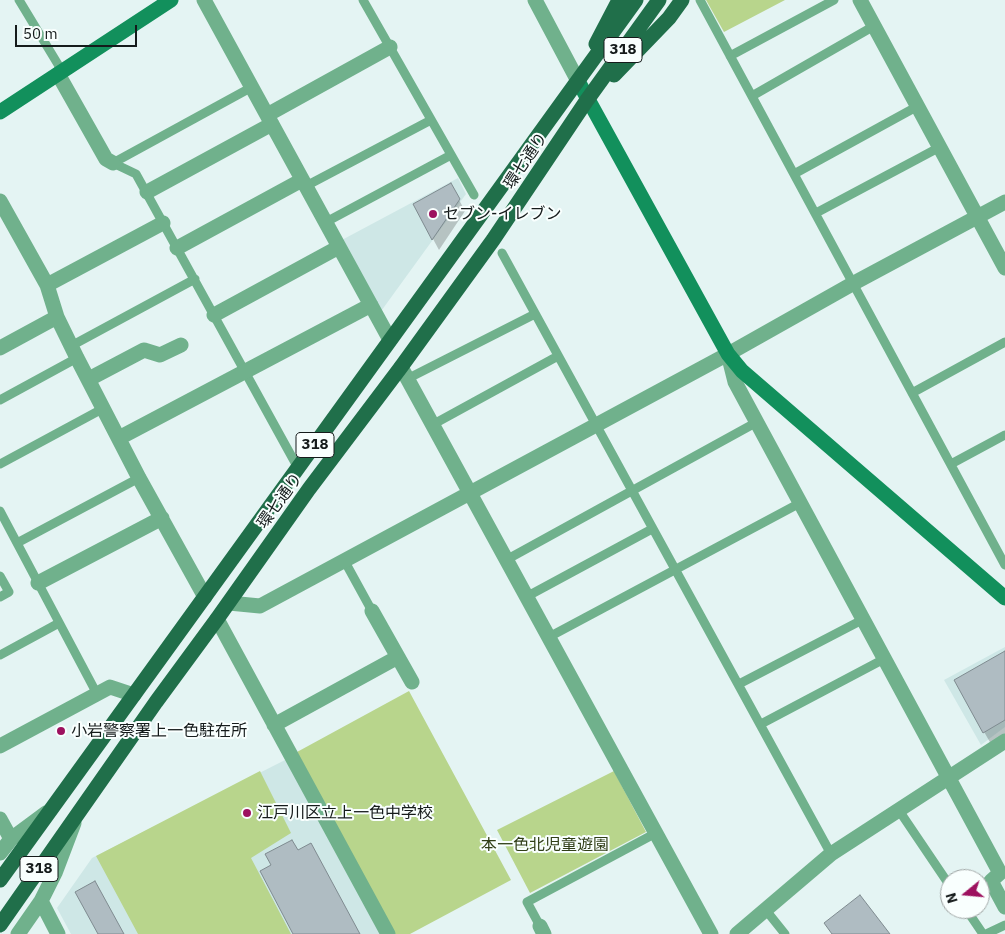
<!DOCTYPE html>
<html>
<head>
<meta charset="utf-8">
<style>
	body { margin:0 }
	#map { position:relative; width:1005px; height:934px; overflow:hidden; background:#e4f4f3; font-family:"IBM Plex Sans",sans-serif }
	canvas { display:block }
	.north { position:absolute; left:940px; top:869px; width:50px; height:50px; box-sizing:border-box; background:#f9fffe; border:1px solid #9ea4a3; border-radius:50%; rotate:253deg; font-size:14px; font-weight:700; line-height:20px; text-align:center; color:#151b1b }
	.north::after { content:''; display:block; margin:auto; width:18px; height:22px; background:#9d115f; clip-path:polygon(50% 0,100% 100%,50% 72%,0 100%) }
	.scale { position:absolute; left:15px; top:25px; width:122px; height:22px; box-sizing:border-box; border:2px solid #151b1b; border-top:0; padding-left:6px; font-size:15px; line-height:18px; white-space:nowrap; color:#151b1b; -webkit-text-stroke:4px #f9fffe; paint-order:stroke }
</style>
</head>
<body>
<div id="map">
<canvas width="1005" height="934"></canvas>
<div class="north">N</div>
<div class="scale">50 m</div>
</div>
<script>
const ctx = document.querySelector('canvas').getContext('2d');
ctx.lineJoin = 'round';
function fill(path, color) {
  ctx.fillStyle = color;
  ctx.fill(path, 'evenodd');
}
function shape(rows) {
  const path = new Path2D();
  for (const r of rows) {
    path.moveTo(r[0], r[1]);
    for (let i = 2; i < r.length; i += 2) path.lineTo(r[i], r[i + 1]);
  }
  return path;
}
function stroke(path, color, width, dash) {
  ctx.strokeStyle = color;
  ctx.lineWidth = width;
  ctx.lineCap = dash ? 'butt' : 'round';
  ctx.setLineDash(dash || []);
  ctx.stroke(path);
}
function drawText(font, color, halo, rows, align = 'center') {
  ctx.font = font + ' "IBM Plex Sans","Noto Sans JP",sans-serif';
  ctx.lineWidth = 4;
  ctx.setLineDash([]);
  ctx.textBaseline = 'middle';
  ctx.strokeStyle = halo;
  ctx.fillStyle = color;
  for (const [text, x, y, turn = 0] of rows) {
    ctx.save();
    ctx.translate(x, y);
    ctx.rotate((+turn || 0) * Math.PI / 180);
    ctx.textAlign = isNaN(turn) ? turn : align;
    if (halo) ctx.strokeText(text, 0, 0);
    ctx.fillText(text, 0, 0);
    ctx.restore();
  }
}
fill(shape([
	[458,178,466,194,379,314,340,241],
	[1005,647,1005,727,981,745,944,680],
	[287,759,382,934,71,934,57,908,92,858]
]), '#cee7e6');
fill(shape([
	[706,0,785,0,724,32],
	[409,691,511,880,410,934,395,934,297,752],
	[260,771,291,833,251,858,291,934,138,934,96,856],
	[614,771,646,832,530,893,497,830]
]), '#b8d58c');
fill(shape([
	[451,185,465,211,439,250,414,204],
	[1005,661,1005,736,991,744,955,681]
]), '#0003');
const building = shape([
	[451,183,460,199,432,240,413,204,451,183],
	[1005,651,1005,720,983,733,954,680,1005,651],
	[292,840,298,850,311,843,360,934,293,934,260,871,271,865,265,854,292,840],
	[95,881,124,934,98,934,75,892,95,881],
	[860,895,890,934,832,934,824,923,860,895]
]);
fill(building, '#afbcc2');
stroke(building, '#7f8b90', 1);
stroke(shape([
	[19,0,62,71],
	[363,0,474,195],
	[700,0,1005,565],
	[730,56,834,0],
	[752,96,874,26],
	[113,163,136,174,298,468],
	[113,163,252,87],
	[794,174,918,106],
	[306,186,431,120],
	[816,213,940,147],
	[326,222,451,155],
	[502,253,831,854],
	[71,346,195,279],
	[407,379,535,314],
	[912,393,1005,342],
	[0,400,77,358],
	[432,425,558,356],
	[0,464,104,408],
	[951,464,1005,435],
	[0,511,97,694],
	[17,543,139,478],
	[344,560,372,611],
	[506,560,757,422],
	[0,576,9,592,0,597],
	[526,597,652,529],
	[549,637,800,503],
	[0,655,59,623],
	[739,684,862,620],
	[761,724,884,659],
	[898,809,950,886],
	[765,909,785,934],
	[966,909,983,934],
	[540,926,527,902,656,833],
	[986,934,1005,925]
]), '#70b18c', 9);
stroke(shape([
	[204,0,390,340],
	[535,0,578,81],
	[860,0,1005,268],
	[58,74,106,159,113,163],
	[267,115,390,47],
	[147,192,272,124],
	[0,201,47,285,57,317,77,358,139,478,205,597],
	[177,248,302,180],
	[47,285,163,223],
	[214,315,339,247],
	[0,348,57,317],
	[728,354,735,382,1000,873,991,881,1005,907],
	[401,367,711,934],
	[89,379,144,350,160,355,181,345],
	[119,438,371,305],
	[38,583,162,518],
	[229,603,260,606,728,354,854,283,1005,202],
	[372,611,412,682],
	[217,619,388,934],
	[274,725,398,657],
	[0,746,110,687,134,695],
	[0,819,11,839],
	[0,853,11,839,46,813],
	[41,901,58,934],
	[540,926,544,934],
	[18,934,41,901,55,873,74,823],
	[737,934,831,854,1005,741]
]), '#70b18c', 15);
stroke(shape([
	[578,81,728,354,742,371,1005,598],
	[0,112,171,0]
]), '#12905c', 15);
stroke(shape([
	[596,44,619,0],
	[614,75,669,18,682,0],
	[0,880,636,0],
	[0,925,156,702,217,619,309,489,401,367,493,240,587,100,659,0]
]), '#206f4a', 15);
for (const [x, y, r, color] of [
	[433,214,5,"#9d115f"],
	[61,731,5,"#9d115f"],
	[247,813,5,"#9d115f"]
]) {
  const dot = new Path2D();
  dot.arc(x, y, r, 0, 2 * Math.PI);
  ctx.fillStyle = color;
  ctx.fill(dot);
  stroke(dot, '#f9fffe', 2);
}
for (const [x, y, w] of [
	[623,50,38],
	[315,445,38],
	[39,869,38]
]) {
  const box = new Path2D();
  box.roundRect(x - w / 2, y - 12.5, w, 25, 4);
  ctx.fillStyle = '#f9fffe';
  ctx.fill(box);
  stroke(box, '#151b1b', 1);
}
drawText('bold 15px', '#151b1b', null, [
	["318",623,50],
	["318",315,445],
	["318",39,869]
]);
drawText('16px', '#151b1b', '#f9fffe', [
	["環七通り",526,161,-56],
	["環七通り",280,501,-54]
]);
drawText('16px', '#151b1b', '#f9fffe', [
	["セブン-イレブン",443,214],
	["小岩警察署上一色駐在所",71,731],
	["江戸川区立上一色中学校",257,813]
], 'left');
drawText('16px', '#313f18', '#f9fffe', [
	["本一色北児童遊園",545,845]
]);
</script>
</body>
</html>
